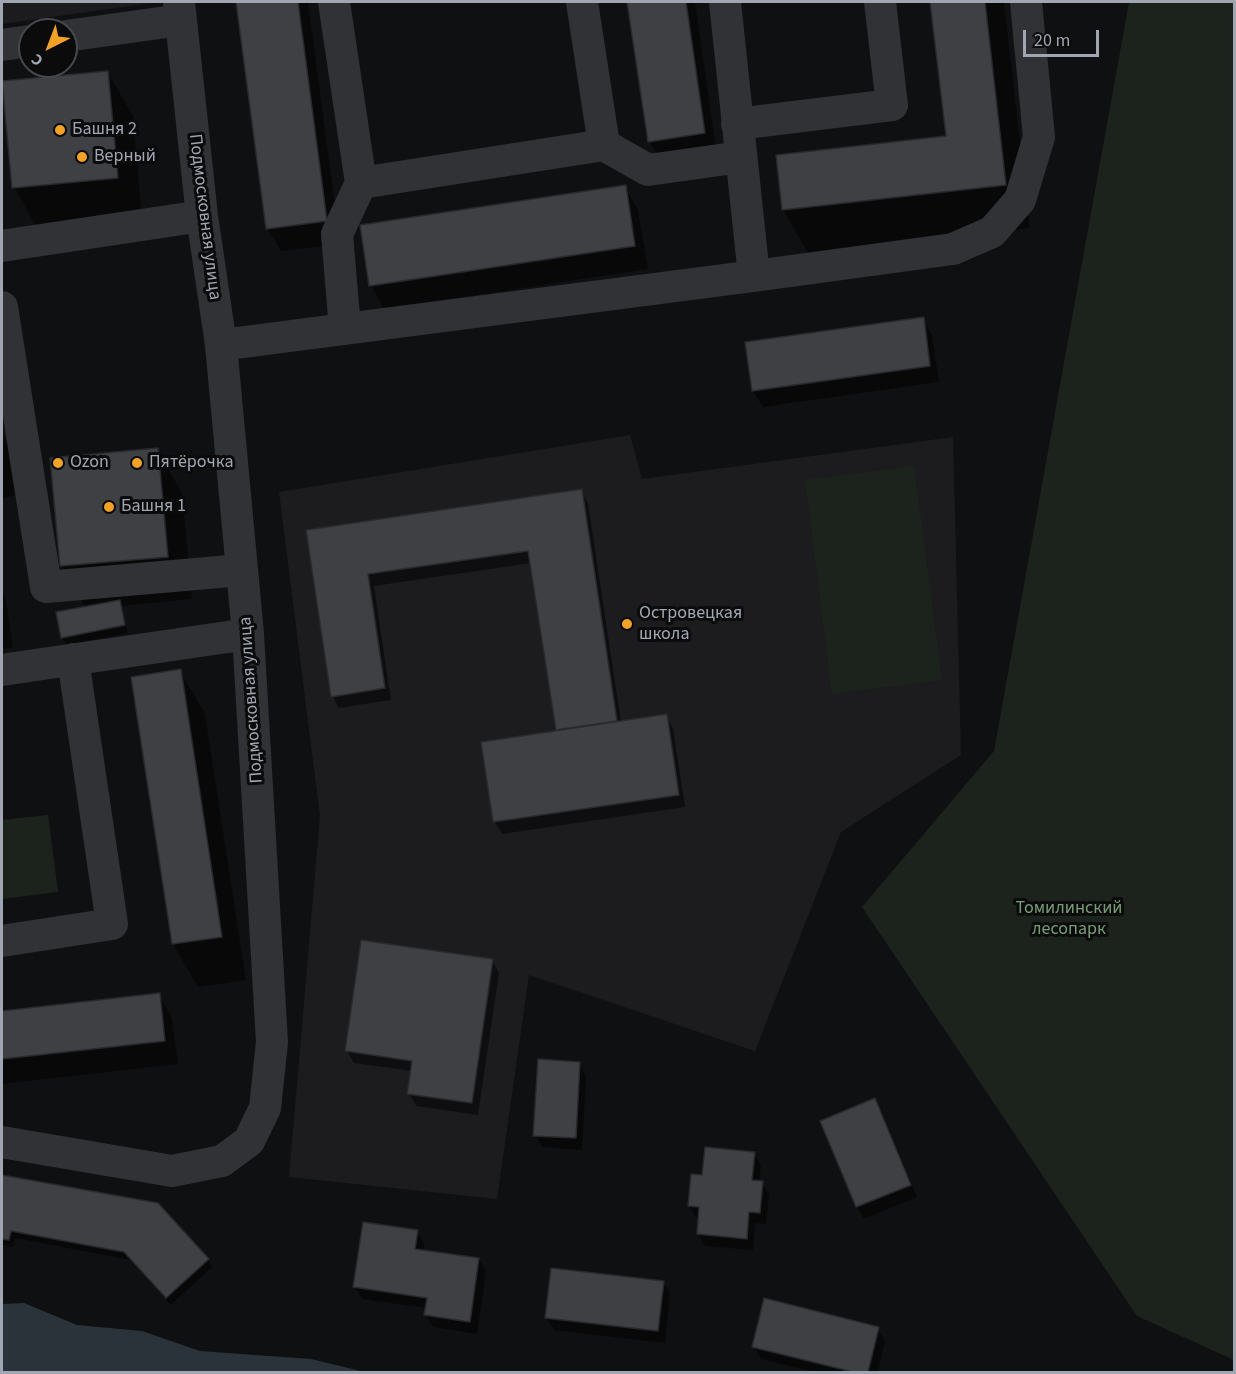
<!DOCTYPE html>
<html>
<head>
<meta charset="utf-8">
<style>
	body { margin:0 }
	#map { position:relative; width:1236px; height:1374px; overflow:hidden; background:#0f1011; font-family:"Source Sans 3",sans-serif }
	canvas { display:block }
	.frame { position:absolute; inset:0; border:3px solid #a0a7b2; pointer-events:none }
	.north { position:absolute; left:18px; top:18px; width:60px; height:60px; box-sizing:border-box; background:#0b0b0c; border:2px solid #47494e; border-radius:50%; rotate:222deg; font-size:16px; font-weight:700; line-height:24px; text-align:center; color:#a0a7b2 }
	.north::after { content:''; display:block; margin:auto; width:21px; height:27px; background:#f2a226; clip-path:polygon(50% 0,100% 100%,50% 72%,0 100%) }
	.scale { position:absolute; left:1023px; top:30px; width:76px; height:27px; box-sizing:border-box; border:3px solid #a0a7b2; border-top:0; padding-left:8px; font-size:18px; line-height:21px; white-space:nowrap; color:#a0a7b2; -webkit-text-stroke:4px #0b0b0c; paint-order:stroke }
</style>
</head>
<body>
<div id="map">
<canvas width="1236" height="1374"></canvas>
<div class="frame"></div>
<div class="north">С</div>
<div class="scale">20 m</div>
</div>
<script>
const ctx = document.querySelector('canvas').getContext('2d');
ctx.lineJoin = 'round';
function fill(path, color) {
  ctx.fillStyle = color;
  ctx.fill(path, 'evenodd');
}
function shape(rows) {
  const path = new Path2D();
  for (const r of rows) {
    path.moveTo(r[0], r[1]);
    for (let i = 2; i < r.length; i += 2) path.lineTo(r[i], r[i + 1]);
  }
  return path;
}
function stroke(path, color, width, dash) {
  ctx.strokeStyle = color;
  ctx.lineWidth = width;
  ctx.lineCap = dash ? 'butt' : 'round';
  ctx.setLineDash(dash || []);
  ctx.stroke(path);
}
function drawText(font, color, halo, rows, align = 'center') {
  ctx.font = font + ' "Source Sans 3",sans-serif';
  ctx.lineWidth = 6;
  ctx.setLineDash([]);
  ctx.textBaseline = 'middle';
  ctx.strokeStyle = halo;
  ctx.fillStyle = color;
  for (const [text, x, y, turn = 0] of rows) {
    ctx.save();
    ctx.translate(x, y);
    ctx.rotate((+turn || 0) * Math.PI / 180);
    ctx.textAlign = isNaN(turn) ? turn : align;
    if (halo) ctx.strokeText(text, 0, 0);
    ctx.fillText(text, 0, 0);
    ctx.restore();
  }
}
fill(shape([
	[2,2,159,2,2,24],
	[630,435,642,479,953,437,961,755,841,832,755,1051,529,975,497,1199,289,1177,320,816,279,492]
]), '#1c1c1e');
fill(shape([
	[1129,2,1234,2,1234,1360,1137,1316,862,907,994,751],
	[914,466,942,680,832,694,805,480],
	[48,815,58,892,2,899,2,820]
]), '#1c231c');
fill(shape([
	[24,1303,77,1325,142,1331,200,1351,311,1359,365,1372,2,1372,2,1304]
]), '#293339');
fill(shape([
	[237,2,308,2,340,244,281,251,267,228],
	[629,2,695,2,717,156,663,164,649,141],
	[932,2,1004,2,1030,228,808,253,783,210,947,138],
	[108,73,133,116,142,221,38,230,14,187],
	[625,187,638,210,648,269,384,309,371,285],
	[923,319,932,335,939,382,763,407,753,391,747,343],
	[2,434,7,444,15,496,2,498],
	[157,450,182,493,192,599,121,606,128,633,67,645,62,637,86,608,62,566,52,459],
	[581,491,588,503,621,722,666,716,673,728,685,807,502,834,495,822,483,743,557,732,532,563,374,586,391,700,339,708,332,696,307,531],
	[2,591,6,599,13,648,2,649],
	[180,671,205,714,246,980,198,987,173,944],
	[492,960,499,973,478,1115,416,1106,409,1093,412,1071,354,1063,347,1051],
	[159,995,172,1018,178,1064,2,1084,2,1012],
	[579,1064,586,1076,582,1150,542,1147,535,1135],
	[875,1100,882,1112,917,1197,864,1219,857,1207,822,1122],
	[754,1153,761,1166,759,1182,762,1183,769,1195,766,1224,755,1223,753,1250,705,1246,698,1233,700,1218,696,1218,689,1206,704,1177],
	[2,1177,157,1205,208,1260,212,1267,171,1305,130,1260,15,1238,13,1247,2,1245],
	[417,1231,424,1244,423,1252,479,1259,486,1272,477,1334,433,1327,426,1315,427,1308,362,1299,355,1287],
	[663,1282,670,1294,665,1343,554,1330,547,1318],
	[878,1329,885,1341,878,1372,814,1372,761,1359,754,1347]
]), '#0007');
const building = shape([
	[236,2,298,2,327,221,266,229,236,2],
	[627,2,686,2,705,133,648,142,627,2],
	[930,2,985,2,1006,185,782,210,776,155,946,136,930,2],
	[108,71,118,178,12,188,2,81,108,71],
	[626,185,635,246,369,286,360,225,626,185],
	[924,317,930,366,752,391,745,342,924,317],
	[158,448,168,557,60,566,50,458,158,448],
	[582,489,617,721,556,730,528,551,368,574,385,688,331,697,306,530,582,489],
	[120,600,125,625,61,638,56,612,120,600],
	[181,669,222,937,172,944,131,677,181,669],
	[667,714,679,795,493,822,481,742,667,714],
	[361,940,493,959,472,1103,407,1094,412,1061,345,1051,361,940],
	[160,993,165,1041,2,1059,2,1011,160,993],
	[538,1059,580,1062,576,1138,533,1136,538,1059],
	[875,1098,911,1185,856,1207,820,1121,875,1098],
	[705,1147,755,1152,752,1180,763,1181,760,1213,749,1212,747,1239,697,1234,699,1207,688,1206,691,1174,702,1175,705,1147],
	[2,1175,158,1203,209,1259,166,1298,124,1252,11,1231,9,1240,2,1239,2,1175],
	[363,1222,418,1230,415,1249,479,1258,470,1322,424,1315,427,1298,353,1287,363,1222],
	[551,1268,664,1281,658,1331,545,1318,551,1268],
	[764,1298,879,1327,868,1372,853,1372,752,1347,764,1298]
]);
fill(building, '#3e4044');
stroke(building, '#292a2d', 1.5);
stroke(shape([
	[334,2,361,183],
	[582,2,604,145],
	[66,36,181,20],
	[2,45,30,41],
	[737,124,892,105,880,2],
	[2,246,202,216],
	[754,276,953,249,992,232,1020,200,1039,137,1026,2],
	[2,307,46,587,242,570],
	[345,329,337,234,361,183,604,145,648,170,741,157],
	[221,345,754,276,725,2],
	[2,670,248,634],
	[2,941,112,924,73,659],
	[2,1142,172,1171,222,1161,249,1141,265,1108,272,1042,248,634,221,345,202,216,179,2]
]), '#313236', 32);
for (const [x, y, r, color] of [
	[60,130,6,"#f2a226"],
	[82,157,6,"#f2a226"],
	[58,463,6,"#f2a226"],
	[137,463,6,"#f2a226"],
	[109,507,6,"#f2a226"],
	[627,624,6,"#f2a226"]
]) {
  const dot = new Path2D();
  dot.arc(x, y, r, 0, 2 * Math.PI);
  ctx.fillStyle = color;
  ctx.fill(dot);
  stroke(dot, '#0b0b0c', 2);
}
drawText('18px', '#a0a7b2', '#0b0b0c', [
	["Башня 2",72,130],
	["Верный",94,157],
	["Ozon",70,463],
	["Пятёрочка",149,463],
	["Башня 1",121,507],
	["Островецкая",639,614],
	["школа",639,635]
], 'left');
drawText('18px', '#a0a7b2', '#0b0b0c', [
	["Подмосковная улица",204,217,83],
	["Подмосковная улица",252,700,-94]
]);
drawText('18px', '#779d77', '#0b0b0c', [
	["Томилинский",1069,909],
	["лесопарк",1069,930]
]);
</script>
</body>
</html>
